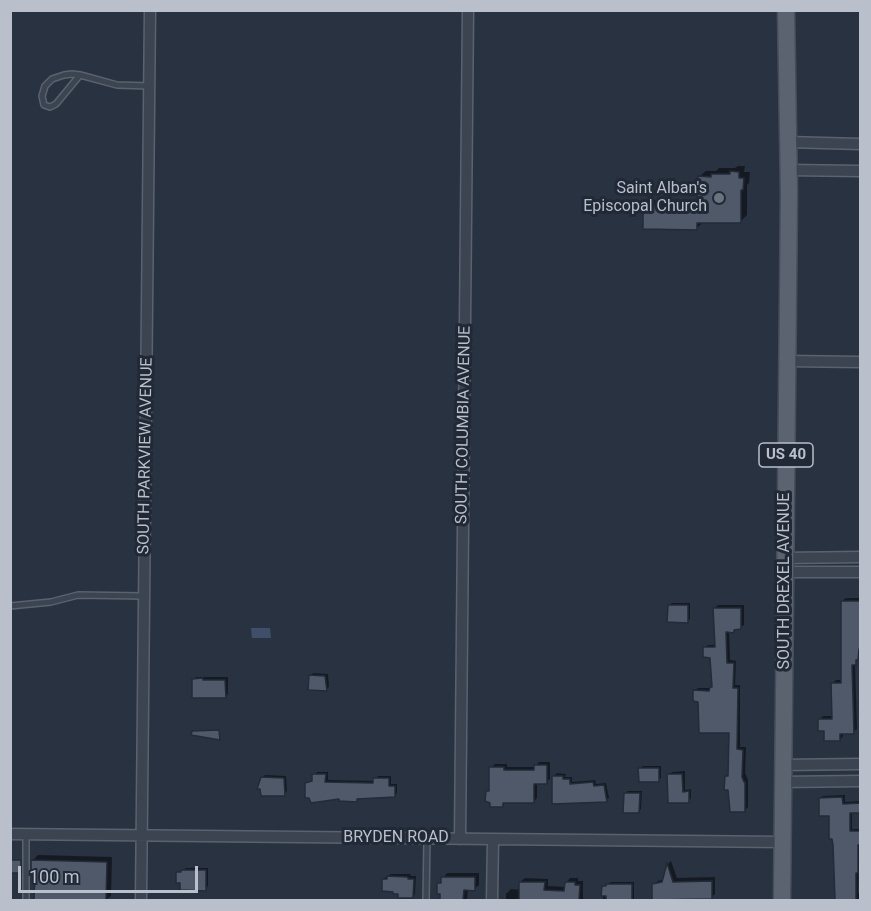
<!DOCTYPE html>
<html>
<head>
<meta charset="utf-8">
<style>
	body { margin:0 }
	#map { position:relative; width:871px; height:911px; overflow:hidden; background:#283241; font-family:Roboto,sans-serif }
	canvas { display:block }
	.frame { position:absolute; inset:0; border:12px solid #b9bfcb; pointer-events:none }
	.scale { position:absolute; left:18px; top:866px; width:180px; height:27px; box-sizing:border-box; border:3px solid #b9bfcb; border-top:0; padding-left:8px; font-size:18px; line-height:21px; white-space:nowrap; color:#b9bfcb; -webkit-text-stroke:4px #212936; paint-order:stroke }
</style>
</head>
<body>
<div id="map">
<canvas width="871" height="911"></canvas>
<div class="frame"></div>
<div class="scale">100 m</div>
</div>
<script>
const ctx = document.querySelector('canvas').getContext('2d');
ctx.lineJoin = 'round';
function fill(path, color) {
  ctx.fillStyle = color;
  ctx.fill(path, 'evenodd');
}
function shape(rows) {
  const path = new Path2D();
  for (const r of rows) {
    path.moveTo(r[0], r[1]);
    for (let i = 2; i < r.length; i += 2) path.lineTo(r[i], r[i + 1]);
  }
  return path;
}
function stroke(path, color, width, dash) {
  ctx.strokeStyle = color;
  ctx.lineWidth = width;
  ctx.lineCap = dash ? 'butt' : 'round';
  ctx.setLineDash(dash || []);
  ctx.stroke(path);
}
function drawText(font, color, halo, rows, align = 'center') {
  ctx.font = font + ' Roboto,sans-serif';
  ctx.lineWidth = 6;
  ctx.setLineDash([]);
  ctx.textBaseline = 'middle';
  ctx.strokeStyle = halo;
  ctx.fillStyle = color;
  for (const [text, x, y, turn = 0] of rows) {
    ctx.save();
    ctx.translate(x, y);
    ctx.rotate((+turn || 0) * Math.PI / 180);
    ctx.textAlign = isNaN(turn) ? turn : align;
    if (halo) ctx.strokeText(text, 0, 0);
    ctx.fillText(text, 0, 0);
    ctx.restore();
  }
}
fill(shape([
	[251,628,270,628,271,638,252,638]
]), '#3f4e69');
fill(shape([
	[738,166,745,166,744,172,750,172,749,183,747,185,747,215,740,222,703,222,696,229,645,206,651,200,698,201,699,177,706,171,716,171,719,168,735,168],
	[846,598,860,598,860,655,855,663,857,729,853,732,843,732,843,736,840,740,825,730,819,720,823,716,833,716,832,684,836,680,843,680,842,601],
	[672,603,690,603,690,619,687,621,669,605],
	[718,605,744,605,744,625,734,631,729,631,730,660,736,661,735,685,740,685,740,747,746,747,745,773,748,780,748,807,744,811,730,788,726,777,729,774,730,732,700,700,694,691,698,688,711,688,713,685,711,656,705,648,708,645,716,645,715,608],
	[313,673,328,674,329,687,326,689,311,676],
	[196,677,228,677,228,694,225,697,193,680],
	[539,762,550,762,550,779,546,782,537,782,537,798,533,802,506,802,502,806,487,792,491,788,491,768,495,764,507,764,507,767,535,767],
	[643,766,661,766,661,778,658,780,640,769],
	[685,771,685,790,691,789,691,798,689,801,669,775,672,772],
	[317,772,328,772,328,780,375,781,378,776,391,776,391,784,397,784,397,793,394,796,359,798,356,800,341,797,307,783,314,780,314,775],
	[557,773,566,774,565,777,572,777,572,782,595,780,596,784,606,783,609,798,606,800,553,803,554,776],
	[265,775,286,776,287,791,284,794,262,778],
	[628,791,642,791,641,809,638,811,625,793],
	[845,795,845,802,860,801,860,811,852,811,852,829,860,829,858,893,860,893,860,900,837,900,835,845,830,814,820,798,823,796],
	[38,855,112,857,111,896,106,900,36,900,36,871,32,861],
	[671,861,677,878,715,877,715,894,711,898,704,898,701,900,653,900,653,885,658,881,664,879,668,864],
	[186,868,208,868,208,886,205,889,178,873],
	[447,873,479,873,479,885,474,889,468,889,467,900,443,900,439,884],
	[391,874,410,874,411,876,416,876,415,894,413,897,400,893,383,879],
	[525,878,548,879,548,886,566,887,566,883,570,878,578,878,578,881,583,881,583,900,506,900,506,894,511,889,521,890,520,882],
	[611,882,634,882,634,899,603,900,603,887]
]), '#0007');
const building = shape([
	[730,171,739,172,739,178,744,178,743,190,741,190,741,223,697,223,697,230,643,229,643,205,697,207,698,176,711,177,711,174,730,174,730,171],
	[841,601,861,601,861,649,859,649,858,660,856,660,856,665,852,665,854,734,840,734,840,741,824,741,824,731,818,731,818,719,832,719,831,683,841,683,841,601],
	[668,605,688,605,688,623,667,622,668,605],
	[713,608,741,608,741,629,734,630,734,633,726,632,727,663,734,663,733,688,738,688,737,749,743,750,742,777,744,782,745,782,745,812,730,812,728,790,724,790,725,776,728,776,729,733,699,733,698,702,693,701,693,690,709,691,710,687,712,687,710,658,703,657,703,647,715,647,713,608],
	[309,675,325,676,327,691,308,690,309,675],
	[203,678,203,680,225,680,226,698,192,698,192,679,203,678],
	[219,730,220,740,191,735,192,731,219,730],
	[534,765,547,765,547,784,534,784,534,803,503,803,503,807,490,807,490,803,485,801,486,791,489,791,489,767,504,767,504,770,534,770,534,765],
	[638,768,659,768,659,782,639,782,638,768],
	[312,774,326,774,325,782,373,783,373,778,389,778,389,786,395,786,395,797,357,799,357,802,339,801,339,799,311,803,309,798,305,798,305,783,312,781,312,774],
	[667,774,682,774,683,792,689,791,689,803,668,803,667,774],
	[552,776,563,776,563,779,570,779,570,784,593,782,594,786,604,785,607,802,552,804,552,776],
	[261,777,284,778,285,796,261,796,260,789,257,789,261,777],
	[624,793,640,793,639,813,623,813,624,793],
	[842,797,843,804,861,803,861,813,850,813,850,831,861,831,861,845,858,845,858,873,856,873,856,900,835,900,833,845,832,839,829,839,829,816,819,816,819,798,842,797],
	[10,860,21,860,21,873,10,873,10,860],
	[31,860,107,862,106,900,34,900,35,873,31,873,31,860],
	[667,863,673,882,712,881,712,899,652,900,652,884,662,882,667,863],
	[181,870,206,870,206,891,180,890,180,883,176,883,176,872,181,872,181,870],
	[387,876,408,877,408,879,414,879,413,898,398,898,398,894,393,894,393,892,382,891,382,879,387,879,387,876],
	[441,877,475,877,475,891,464,890,463,900,440,900,440,894,437,894,437,883,441,883,441,877],
	[519,882,545,882,544,890,564,891,565,882,575,882,575,885,580,885,579,900,519,900,519,882],
	[606,884,632,884,632,900,606,900,606,896,601,896,602,886,606,886,606,884]
]);
fill(building, '#4f596a');
stroke(building, '#232b38', 1.5);
const service = shape([
	[80,75,56,104,50,107,44,105,42,96,45,86,52,79,64,75,72,74,80,75,84,76,117,85,150,86],
	[10,606,51,602,78,595,144,596],
	[26,900,26,835],
	[426,900,427,839]
]);
const minor = shape([
	[787,142,860,144],
	[788,170,860,171],
	[787,361,860,362],
	[785,558,860,557],
	[785,572,860,572],
	[782,765,860,764],
	[782,782,860,781],
	[10,834,782,842],
	[460,839,468,10],
	[141,900,150,10],
	[492,900,493,840]
]);
const primary = shape([
	[782,900,789,193,786,10]
]);
stroke(service, '#5a626e', 8);
stroke(minor, '#5a626e', 13);
stroke(primary, '#464d5a', 19);
stroke(service, '#3c4451', 5);
stroke(minor, '#3c4451', 10);
stroke(primary, '#5b6371', 16);
for (const [x, y, r, color] of [
	[719,198,6,"#6b7280"]
]) {
  const dot = new Path2D();
  dot.arc(x, y, r, 0, 2 * Math.PI);
  ctx.fillStyle = color;
  ctx.fill(dot);
  stroke(dot, '#212936', 2);
}
for (const [x, y, w] of [
	[786,455,54]
]) {
  const box = new Path2D();
  box.roundRect(x - w / 2, y - 12, w, 24, 4.5);
  ctx.fillStyle = '#212936';
  ctx.fill(box);
  stroke(box, '#b9bfcb', 1.5);
}
drawText('bold 15px', '#b9bfcb', null, [
	["US 40",786,455]
]);
drawText('16px', '#b9bfcb', '#212936', [
	["Saint Alban's",707,189],
	["Episcopal Church",707,207]
], 'right');
drawText('16px', '#b9bfcb', '#212936', [
	["SOUTH COLUMBIA AVENUE",464,425,-89],
	["SOUTH PARKVIEW AVENUE",146,456,-89],
	["SOUTH DREXEL AVENUE",785,581,-90],
	["BRYDEN ROAD",396,838]
]);
</script>
</body>
</html>
